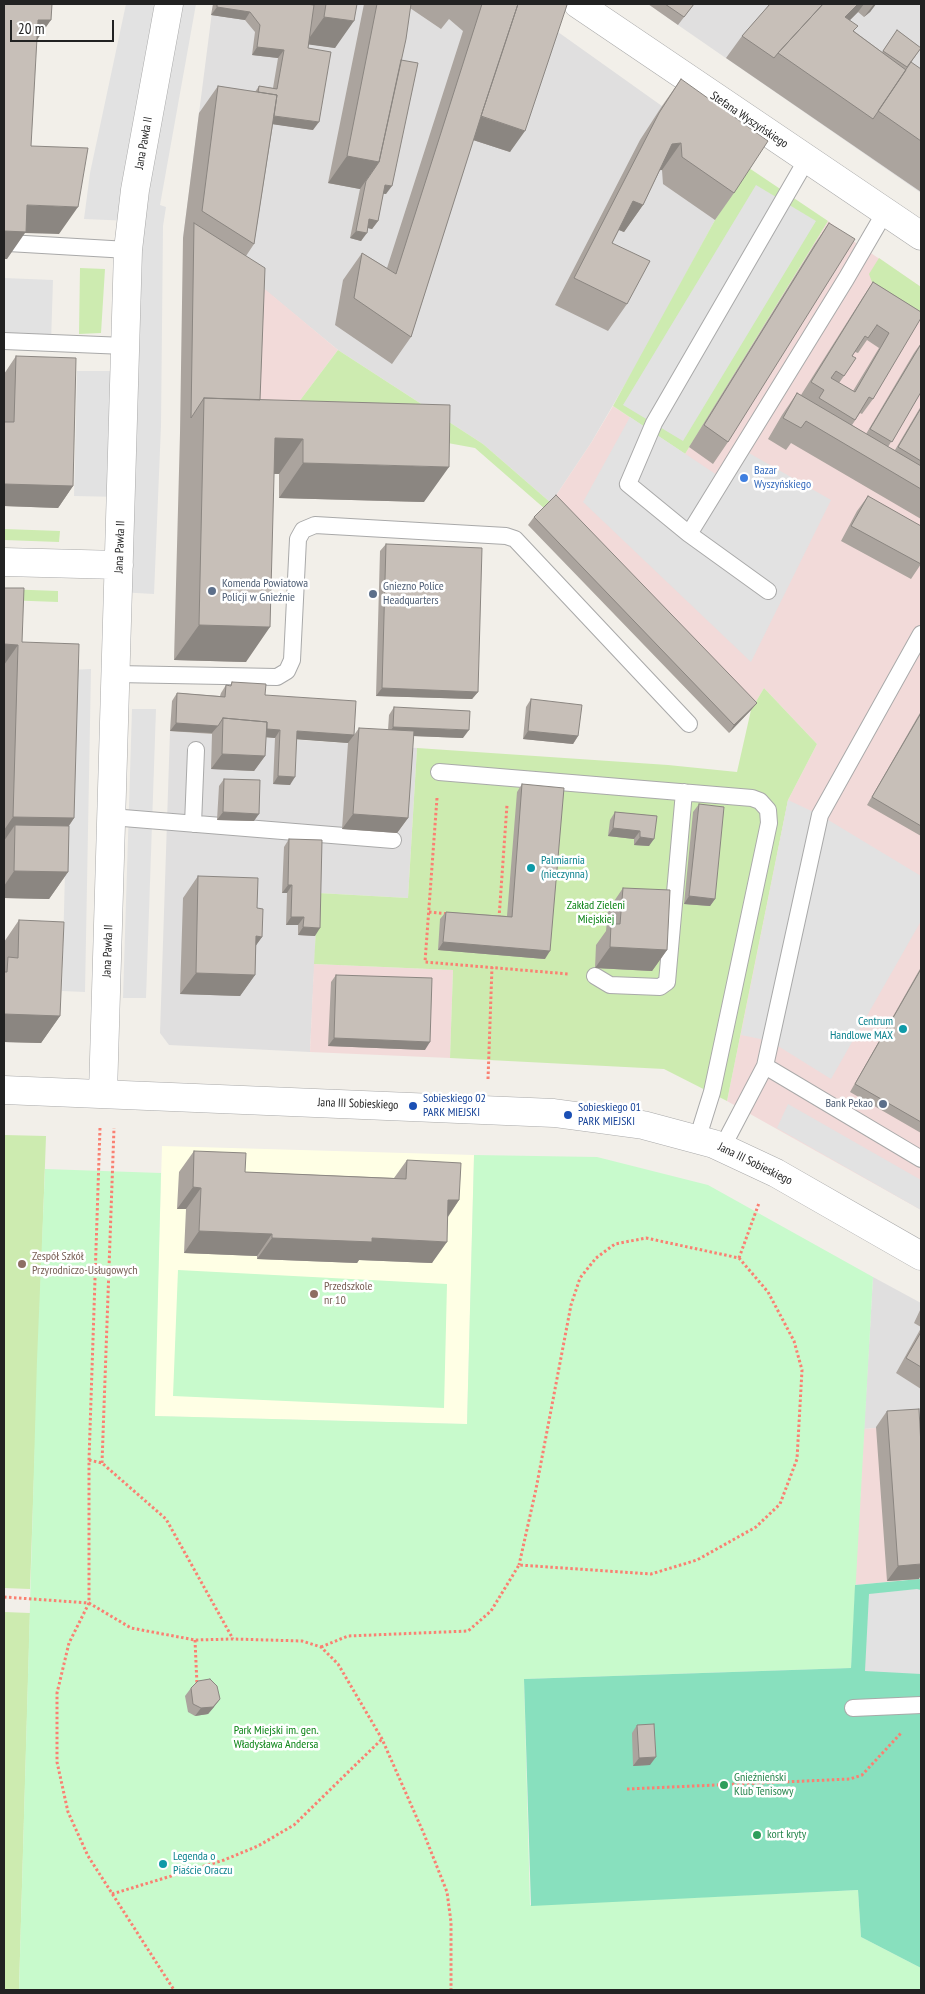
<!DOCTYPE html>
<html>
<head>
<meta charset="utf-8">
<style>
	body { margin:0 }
	#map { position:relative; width:925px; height:1994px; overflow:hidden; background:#f2efe9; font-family:"PT Sans Narrow",sans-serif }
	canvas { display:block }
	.frame { position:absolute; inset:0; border:5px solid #222; pointer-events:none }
	.scale { position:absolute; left:10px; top:20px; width:104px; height:22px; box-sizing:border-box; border:2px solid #222; border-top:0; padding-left:6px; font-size:15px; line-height:18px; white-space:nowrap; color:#222; -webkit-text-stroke:4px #fff; paint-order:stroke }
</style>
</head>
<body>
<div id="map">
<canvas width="925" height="1994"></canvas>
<div class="frame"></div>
<div class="scale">20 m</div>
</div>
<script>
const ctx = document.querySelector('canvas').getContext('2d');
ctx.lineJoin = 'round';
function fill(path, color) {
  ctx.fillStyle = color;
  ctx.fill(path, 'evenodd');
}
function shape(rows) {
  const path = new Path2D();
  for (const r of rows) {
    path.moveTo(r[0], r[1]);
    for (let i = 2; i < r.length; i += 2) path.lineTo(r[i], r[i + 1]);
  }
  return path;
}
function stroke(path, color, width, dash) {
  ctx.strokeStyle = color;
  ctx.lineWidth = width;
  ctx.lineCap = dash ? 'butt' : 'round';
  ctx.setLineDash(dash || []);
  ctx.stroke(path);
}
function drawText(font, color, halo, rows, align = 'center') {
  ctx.font = font + ' "PT Sans Narrow",sans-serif';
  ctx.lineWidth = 5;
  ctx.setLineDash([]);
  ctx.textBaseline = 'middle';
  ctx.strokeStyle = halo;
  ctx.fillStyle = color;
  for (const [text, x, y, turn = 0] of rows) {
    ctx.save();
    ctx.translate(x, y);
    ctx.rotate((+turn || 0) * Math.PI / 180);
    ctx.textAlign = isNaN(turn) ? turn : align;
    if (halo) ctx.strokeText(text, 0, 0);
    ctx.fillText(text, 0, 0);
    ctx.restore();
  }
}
fill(shape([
	[213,4,516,4,551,27,749,168,715,220,645,350,591,443,551,503,483,444,338,350,266,291,183,238],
	[648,4,921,4,921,193,678,25],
	[170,731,417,748,408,898,318,893,310,1052,169,1045,160,1033],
	[873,1277,921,1303,921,1424,864,1429]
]), '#e0dfdf');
fill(shape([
	[828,221,856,243,921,287,921,1210,727,1101,788,800,817,744,764,688,751,710,551,503,591,443,613,406,685,454],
	[183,238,266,290,338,350,274,435],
	[314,964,453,970,450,1058,310,1052],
	[921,1424,921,1579,855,1585,864,1429]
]), '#f2dad9');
fill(shape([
	[162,1146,474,1155,467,1424,154,1416]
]), '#ffffe5');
fill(shape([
	[749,168,828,221,685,454,613,406,715,220],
	[879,258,921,287,921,314,873,285,869,274],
	[80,268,105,269,101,333,79,334],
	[338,350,483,444,551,503,545,509,475,448,426,439,274,435],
	[4,529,60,531,59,542,4,540],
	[4,589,58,591,58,602,4,600],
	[764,688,817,744,788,800,727,1101,664,1069,450,1058,453,970,314,964,318,893,408,898,417,748,668,765,737,772,751,710],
	[4,1135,46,1136,30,1589,4,1588],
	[4,1612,30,1613,19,1990,4,1990]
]), '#cdebb0');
fill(shape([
	[474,1155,597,1157,708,1185,873,1277,851,1668,524,1679,530,1905,858,1890,861,1937,921,1968,921,1990,19,1990,37,1360,45,1169,161,1173,155,1416,467,1424],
	[178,1270,447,1284,444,1408,173,1396]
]), '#c8facc');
fill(shape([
	[919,1579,921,1579,921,1968,861,1937,858,1890,531,1906,524,1679,851,1668,855,1585]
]), '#88e0be');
fill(shape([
	[126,4,196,4,160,205,166,207,163,226,161,426,154,594,118,592,121,497,74,496,77,371,124,371,131,221,84,219,90,173],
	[756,185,816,221,683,441,623,405],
	[4,278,53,280,51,343,4,341],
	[630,417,723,479,742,449,831,500,751,662,583,502],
	[91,669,85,992,62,991,70,670],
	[132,709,156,709,146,998,123,998],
	[788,800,820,815,921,876,921,921,831,1079,770,1041,741,1035],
	[788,1104,921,1180,921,1210,777,1128],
	[917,1589,921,1590,921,1674,865,1671,869,1594]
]), '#e2e2e2');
const service = shape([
	[8,243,128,250],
	[4,341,125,346],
	[689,534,846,279,885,212],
	[768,591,689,534,628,484,654,423,807,159],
	[116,674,277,677,287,671,292,660,298,539,303,530,315,525,506,536,515,539,689,724],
	[439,772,752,798,760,801,768,810,769,823,712,1092,697,1140],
	[111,817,393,840],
	[193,824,196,750],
	[595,976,610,985,660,987,667,982,684,792],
	[765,1066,820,815,921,634],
	[722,1148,765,1066,921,1159],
	[853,1708,921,1705]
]);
const minor = shape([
	[578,4,921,236],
	[4,562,119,565],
	[103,1093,128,250,135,190,169,4]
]);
const tertiary = shape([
	[4,1090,554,1113,643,1125,714,1144,776,1173,921,1256]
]);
stroke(service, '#a9a9a9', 18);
stroke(minor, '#a9a9a9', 29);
stroke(tertiary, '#a9a9a9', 29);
stroke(shape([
	[437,798,425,962,569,974],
	[429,912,448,914],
	[499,918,507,805],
	[488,1079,492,967],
	[100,1128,89,1460,89,1603,69,1643,57,1693,57,1762,68,1812,88,1856,174,1990],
	[739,1258,759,1203],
	[89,1460,102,1463,166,1519,233,1639],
	[102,1463,114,1128],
	[4,1597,89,1603,131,1628,195,1640,233,1639,302,1641,321,1647,338,1664,382,1739,424,1834,447,1892,451,1922,451,1990],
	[195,1640,197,1685],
	[321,1647,348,1636,468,1631,491,1611,519,1565,651,1574,697,1560,756,1527,780,1504,797,1459,802,1370,794,1341,768,1292,739,1258,646,1238,615,1244,596,1258,580,1278,571,1305,536,1489,519,1565],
	[627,1789,850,1779,862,1775,902,1732],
	[112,1894,224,1860,258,1846,294,1825,382,1739]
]), '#fa8072', 3, [2.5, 2.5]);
stroke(service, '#fff', 16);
stroke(minor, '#fff', 28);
stroke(tertiary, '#fff', 28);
fill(shape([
	[213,4,306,4,310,5,310,4,357,4,335,48,309,44,308,48,313,130,273,124,254,244,246,256,260,400,424,502,279,498,279,474,274,474,246,662,174,660,180,433,183,238,199,113,218,86,255,92,259,86,273,88,278,58,252,55,255,32,245,20,211,15],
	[364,4,564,4,510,152,473,140,411,337,392,364,335,325,343,280,362,253,387,268,463,31,449,19,441,29,410,8,401,60,386,194,383,194,378,221,372,229,368,228,361,241,350,238,360,189,328,183],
	[648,4,694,4,678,25],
	[770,4,876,4,870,12,864,17,858,12,850,20,854,31,882,52,897,30,921,48,906,70,921,69,921,192,726,58,742,36],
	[681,79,734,193,715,220,663,184,662,170,660,170,643,205,624,232,619,230,612,243,627,304,608,331,555,305,640,140,662,106],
	[829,223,728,442,713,464,689,447,814,245],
	[873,282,921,312,873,399,862,414,860,413,852,425,866,434,914,353,921,343,921,392,888,447,895,450,921,406,921,519,791,443,786,450,768,439,782,415,797,393,801,395,863,297],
	[867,340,879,348,853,391,839,383,844,376,852,356,855,352,858,353],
	[16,356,73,486,58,508,4,506,4,374],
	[868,496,921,564,911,579,841,541,857,511],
	[534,517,757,703,751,710,729,733,528,525],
	[386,544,478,692,472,699,376,696,380,551],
	[4,588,22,642,74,818,69,826,68,872,49,899,4,898],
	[232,682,265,695,354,735,359,728,388,730,389,715,394,707,463,738,413,736,408,818,397,833,342,829,348,743,297,739,290,785,273,784,275,738,266,737,265,756,254,771,211,769,212,734,170,731,172,701,177,693,220,696,221,693,226,685,230,686],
	[531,699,578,736,573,744,523,739,526,707],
	[921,711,921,836,867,805],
	[224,779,254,821,217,820,219,786],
	[522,784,545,959,438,950,440,919,446,912,507,916,517,792],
	[699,804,715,899,710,906,684,904,693,812],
	[615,812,657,816,649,846,634,845,634,839,608,836,610,820],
	[289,839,315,936,298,935,298,925,286,925,287,893,282,893,284,847],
	[198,876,257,908,262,937,256,945,255,975,240,996,180,994,183,898],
	[623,888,667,950,652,971,595,968,596,945,606,931,608,910],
	[19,920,60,1016,41,1043,4,1042,4,942],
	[921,967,921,1133,850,1092],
	[336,975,425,1050,328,1046,331,982],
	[194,1151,245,1172,394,1178,407,1160,459,1200,448,1217,432,1263,359,1260,357,1263,257,1259,257,1256,184,1253,186,1209,177,1209,179,1172],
	[921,1308,921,1327,914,1323],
	[921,1328,921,1389,896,1373],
	[887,1411,919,1579,887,1581,876,1427],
	[191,1688,214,1707,208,1714,195,1716,188,1712,185,1696],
	[637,1725,650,1765,633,1766,632,1733]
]), '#aba49e');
fill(shape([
	[858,4,864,4,858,12,826,44,845,17],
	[874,4,876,4,870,12,864,17],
	[217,7,250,12,245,20,211,15],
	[324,17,354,21,335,48,305,44],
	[38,20,51,20,32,47],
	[257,47,284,50,278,58,252,55],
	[255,114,319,122,313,130,250,121],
	[479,116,525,131,510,152,464,137],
	[681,143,662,170,654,171,672,144],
	[347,156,379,162,360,189,328,183],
	[385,185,392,186,386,194,380,193],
	[633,201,643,205,624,232,614,228],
	[27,205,78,207,59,234,25,233,7,259,4,259,4,231],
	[369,219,378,221,372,229,364,227],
	[356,231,367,233,361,241,350,238],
	[275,438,303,439,279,474,250,473],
	[303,463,449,467,424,502,279,498],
	[4,484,73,486,58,508,4,506],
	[199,625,270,627,246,662,174,660],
	[4,644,18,645,4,665],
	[382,688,478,692,472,699,376,696],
	[757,703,751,710,729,733,734,725],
	[176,723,218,726,212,733,170,731],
	[223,726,280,730,275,738,223,734],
	[393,727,469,730,463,738,388,735],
	[297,731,354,735,348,743,292,739],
	[528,731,578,736,573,744,523,739],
	[222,754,265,756,254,771,211,769],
	[278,776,295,777,290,785,273,784],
	[223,812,259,814,254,821,217,820],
	[353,814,408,818,397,833,342,829],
	[13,817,74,818,50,853,15,825,4,841,4,830],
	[613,828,640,831,634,839,608,836],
	[640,837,654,839,649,846,634,845],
	[14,871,68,872,49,899,4,898,4,886],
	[288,885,292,885,287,893,282,893],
	[689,896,715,899,710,906,684,904],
	[291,917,304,917,298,925,286,925],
	[303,927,320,928,315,936,298,935],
	[256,936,262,937,247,958],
	[443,942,550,951,545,959,438,950],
	[610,947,667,950,652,971,595,968],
	[196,973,255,975,240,996,180,994],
	[4,1014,60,1016,41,1043,4,1042],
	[334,1038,430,1042,425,1050,328,1046],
	[193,1187,201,1188,186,1209,177,1209],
	[448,1200,459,1200,444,1222],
	[199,1231,272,1234,257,1256,184,1253],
	[272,1238,372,1238,447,1242,432,1263,359,1260,357,1263,257,1259],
	[921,1564,921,1575,919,1579,887,1581,898,1566],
	[220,1699,214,1707,208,1714,195,1716,201,1708],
	[656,1757,650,1765,633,1766,639,1758]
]), '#8b8681');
const building = shape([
	[4,4,52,4,51,20,38,20,31,146,88,148,78,207,27,205,26,232,4,231,4,4],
	[217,4,306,4,314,5,308,48,331,52,319,122,274,116,277,95,258,92,259,86,277,89,284,50,257,47,260,25,250,12,217,7,217,4],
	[326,4,357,4,354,21,324,17,326,4],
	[377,4,411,4,406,39,379,162,347,156,377,4],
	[482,4,518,4,483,110,411,337,354,298,362,253,396,274,482,4],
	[518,4,564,4,567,5,525,131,481,116,518,4],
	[665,4,694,4,684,17,665,4],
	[770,4,823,4,778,53,774,58,742,36,770,4],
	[823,4,858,4,845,17,858,26,853,31,906,70,873,119,778,53,823,4],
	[897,30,921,48,907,67,883,51,897,30],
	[401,60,418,63,392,186,385,185,378,221,369,219,367,233,356,231,366,181,379,162,401,60],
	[911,62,921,69,921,141,878,111,911,62],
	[681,79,768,141,734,193,682,157,681,143,672,144,643,205,633,201,612,243,650,261,627,304,574,278,659,113,681,79],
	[218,86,277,95,254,244,202,211,218,86],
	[194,223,265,268,260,400,204,398,191,418,194,223],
	[829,223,855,239,728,442,704,425,829,223],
	[873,282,921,312,921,318,873,399,869,397,855,420,819,398,824,390,811,382,873,282],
	[877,325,889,333,855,392,831,378,836,371,844,376,856,358,852,356,865,336,868,338,877,325],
	[921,344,921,392,892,442,870,429,921,344],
	[16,356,76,358,73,486,4,484,4,422,14,422,16,356],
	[797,393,921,466,921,489,806,421,801,428,783,418,797,393],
	[204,398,450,405,449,467,303,463,303,439,275,438,270,627,199,625,204,398],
	[921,408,921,461,898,447,921,408],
	[556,495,757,703,734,725,534,517,556,495],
	[868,496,921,526,921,564,851,526,868,496],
	[386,544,482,548,478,692,382,688,386,544],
	[4,588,24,588,22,642,79,644,74,818,13,817,18,645,4,644,4,588],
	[232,682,266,684,265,695,356,701,354,735,297,731,295,777,278,776,280,730,267,729,267,722,223,718,218,726,176,723,177,693,225,697,226,685,231,686,232,682],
	[531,699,582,705,578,736,528,731,531,699],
	[394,707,470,711,469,730,393,727,394,707],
	[921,713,921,826,872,797,921,713],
	[223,718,267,722,265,756,222,754,223,718],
	[359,728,414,731,408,818,353,814,359,728],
	[224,779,260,780,259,814,223,812,224,779],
	[522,784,564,788,550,951,443,942,446,912,512,917,522,784],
	[699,804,724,807,715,899,689,896,699,804],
	[615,812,657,816,654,839,640,837,640,831,613,828,615,812],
	[15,825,69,826,68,872,14,871,15,825],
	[289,839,322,840,320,928,303,927,304,917,291,917,292,885,288,885,289,839],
	[198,876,258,878,257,908,263,909,262,937,256,936,255,975,196,973,198,876],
	[623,888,670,890,667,950,610,947,611,924,620,924,623,888],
	[19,920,64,922,60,1016,4,1014,4,972,7,972,8,957,18,958,19,920],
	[921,969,921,1122,855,1084,921,969],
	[336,975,432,978,430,1042,334,1038,336,975],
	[194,1151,246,1153,245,1172,406,1179,407,1160,461,1163,459,1200,448,1200,447,1242,372,1238,372,1242,272,1238,272,1234,199,1231,201,1188,193,1187,194,1151],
	[921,1332,921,1367,906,1358,921,1332],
	[919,1409,921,1446,921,1564,898,1566,887,1411,919,1409],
	[210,1679,217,1686,220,1699,213,1707,201,1708,193,1704,191,1688,198,1681,210,1679],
	[654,1724,656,1757,639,1758,637,1725,654,1724]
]);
fill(building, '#c7bfb8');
stroke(building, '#8b8681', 1);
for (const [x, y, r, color] of [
	[744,478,5,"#3f7fe0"],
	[212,591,5,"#5c6f8a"],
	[373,594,5,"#5c6f8a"],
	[531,868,5,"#0f9aa8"],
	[903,1029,5,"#0f9aa8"],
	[883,1104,5,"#5c6f8a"],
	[413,1106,5,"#1a4fb4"],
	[568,1115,5,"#1a4fb4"],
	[22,1264,5,"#8d6e63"],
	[314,1294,5,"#8d6e63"],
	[724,1785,5,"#2e9e5b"],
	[757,1835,5,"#2e9e5b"],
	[163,1864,5,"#0f9aa8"]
]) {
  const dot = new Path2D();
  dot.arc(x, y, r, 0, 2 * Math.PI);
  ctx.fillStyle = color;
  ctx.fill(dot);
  stroke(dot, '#fff', 2);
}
drawText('12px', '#222', '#fff', [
	["Stefana Wyszyńskiego",749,120,34],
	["Jana Pawła II",144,143,-80],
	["Jana Pawła II",120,547,-88],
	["Jana Pawła II",108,951,-88],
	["Jana III Sobieskiego",358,1104,2],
	["Jana III Sobieskiego",755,1164,26]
]);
drawText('12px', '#366cbe', '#fff', [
	["Bazar",754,471],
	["Wyszyńskiego",754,485]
], 'left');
drawText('12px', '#4e5e75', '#fff', [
	["Komenda Powiatowa",222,584],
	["Policji w Gnieźnie",222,598],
	["Gniezno Police",383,587],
	["Headquarters",383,601],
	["Bank Pekao",873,1104,"right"]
], 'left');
drawText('12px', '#0d838f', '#fff', [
	["Palmiarnia",541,861],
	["(nieczynna)",541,875],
	["Centrum",893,1022,"right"],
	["Handlowe MAX",893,1036,"right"],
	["Legenda o",173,1857],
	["Piaście Oraczu",173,1871]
], 'left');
drawText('12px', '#0c8416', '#fff', [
	["Zakład Zieleni",596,906],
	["Miejskiej",596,920],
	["Park Miejski im. gen.",276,1731],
	["Władysława Andersa",276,1745]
]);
drawText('12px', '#164399', '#fff', [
	["Sobieskiego 02",423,1099],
	["PARK MIEJSKI",423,1113],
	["Sobieskiego 01",578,1108],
	["PARK MIEJSKI",578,1122]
], 'left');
drawText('12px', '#785e54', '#fff', [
	["Zespół Szkół",32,1257],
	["Przyrodniczo-Usługowych",32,1271],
	["Przedszkole",324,1287],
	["nr 10",324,1301]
], 'left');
drawText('12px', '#27864d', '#fff', [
	["Gnieźnieński",734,1778],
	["Klub Tenisowy",734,1792],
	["kort kryty",767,1835]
], 'left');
</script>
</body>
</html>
